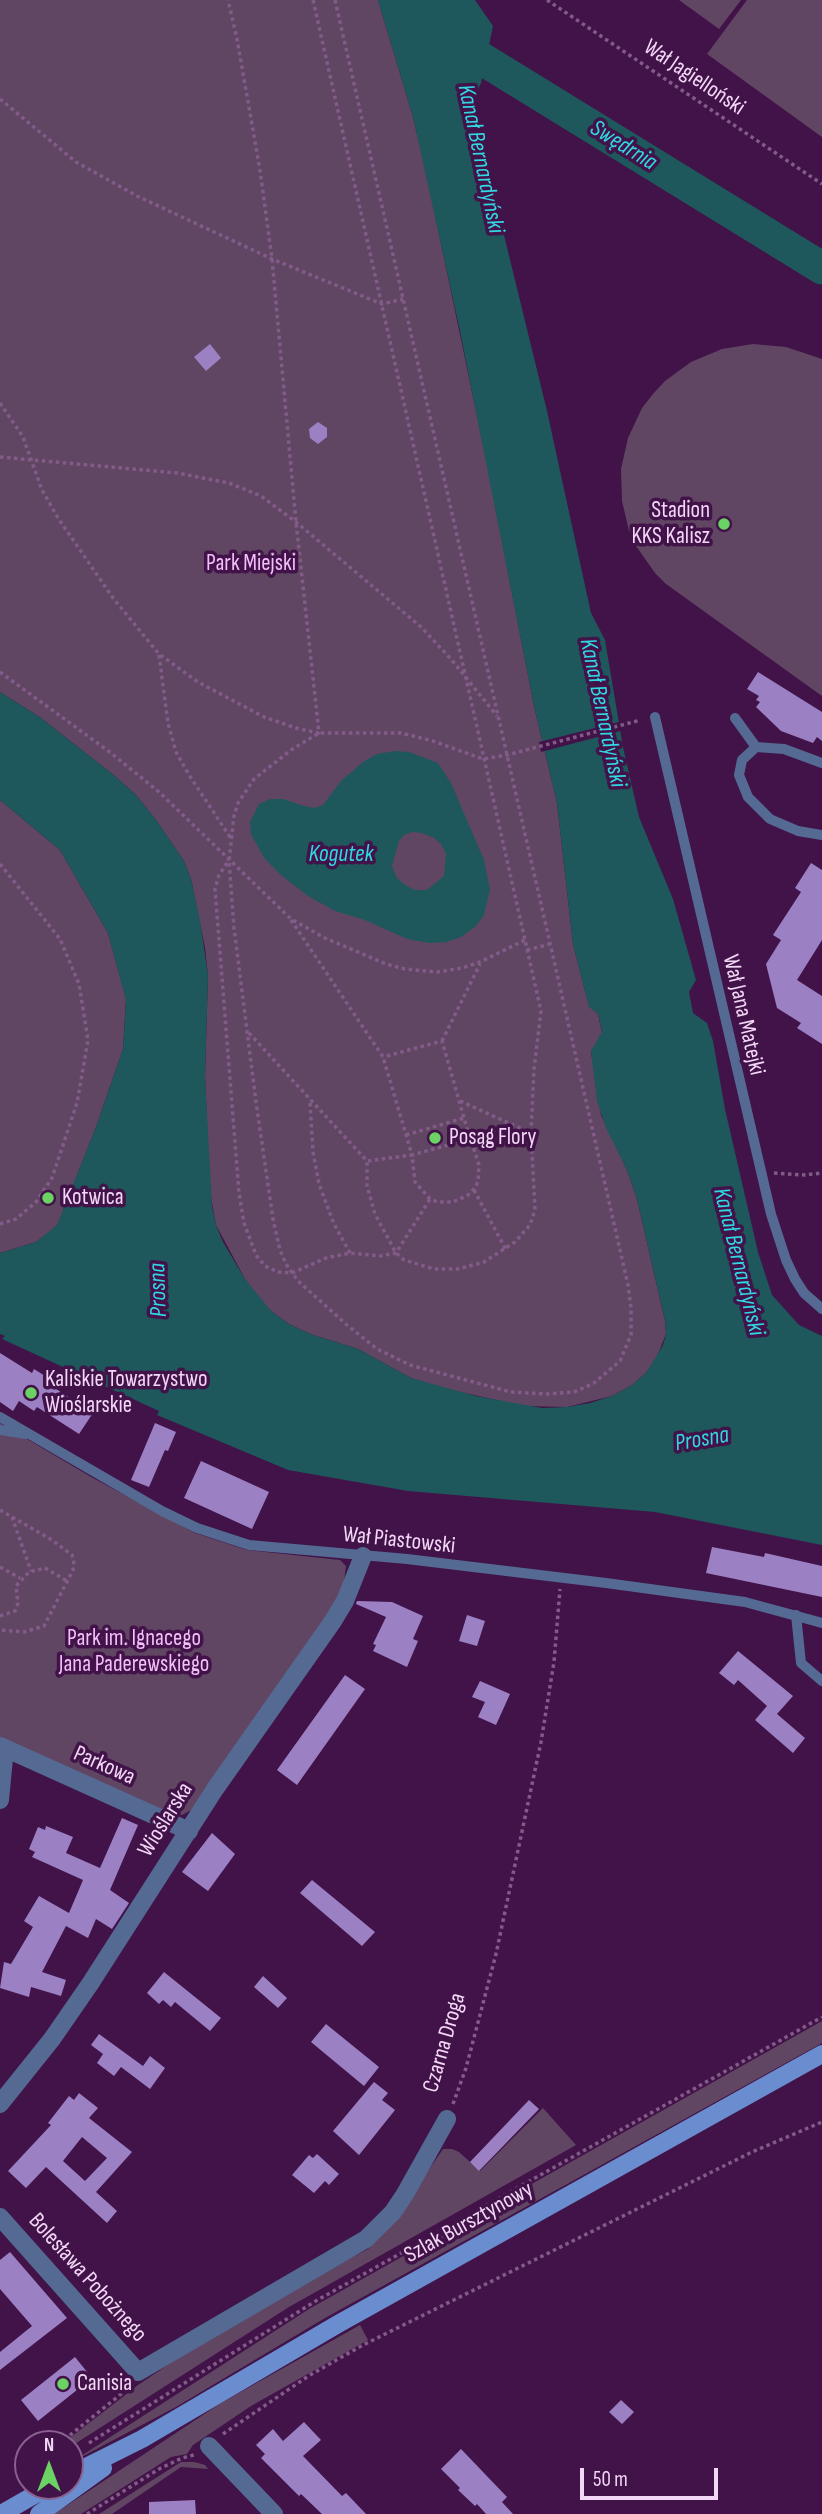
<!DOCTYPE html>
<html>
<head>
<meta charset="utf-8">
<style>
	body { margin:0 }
	#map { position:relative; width:822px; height:2514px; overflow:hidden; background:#411348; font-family:"Sofia Sans Condensed",sans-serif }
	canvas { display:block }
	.north { position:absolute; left:14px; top:2430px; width:70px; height:70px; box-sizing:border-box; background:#411348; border:2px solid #88618e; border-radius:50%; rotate:0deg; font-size:19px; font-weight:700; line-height:28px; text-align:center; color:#f3d7f6 }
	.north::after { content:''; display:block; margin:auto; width:24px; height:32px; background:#6ad363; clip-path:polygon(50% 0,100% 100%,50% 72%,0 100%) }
	.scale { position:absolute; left:580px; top:2468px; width:138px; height:32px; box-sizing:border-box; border:4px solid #f3d7f6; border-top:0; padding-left:9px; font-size:21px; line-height:24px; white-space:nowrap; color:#f3d7f6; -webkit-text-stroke:5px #411348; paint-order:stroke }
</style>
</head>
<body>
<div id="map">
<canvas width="822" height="2514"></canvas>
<div class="north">N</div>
<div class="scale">50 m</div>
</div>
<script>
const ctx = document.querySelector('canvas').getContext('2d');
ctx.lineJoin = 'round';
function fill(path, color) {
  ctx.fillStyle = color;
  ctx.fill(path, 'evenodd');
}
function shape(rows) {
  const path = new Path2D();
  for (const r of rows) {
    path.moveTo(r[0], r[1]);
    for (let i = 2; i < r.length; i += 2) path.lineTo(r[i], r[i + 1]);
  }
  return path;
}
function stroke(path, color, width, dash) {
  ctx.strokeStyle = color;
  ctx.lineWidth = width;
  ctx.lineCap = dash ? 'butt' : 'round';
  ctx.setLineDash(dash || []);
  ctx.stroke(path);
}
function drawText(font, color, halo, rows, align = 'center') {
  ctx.font = font + ' "Sofia Sans Condensed",sans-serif';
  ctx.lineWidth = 7;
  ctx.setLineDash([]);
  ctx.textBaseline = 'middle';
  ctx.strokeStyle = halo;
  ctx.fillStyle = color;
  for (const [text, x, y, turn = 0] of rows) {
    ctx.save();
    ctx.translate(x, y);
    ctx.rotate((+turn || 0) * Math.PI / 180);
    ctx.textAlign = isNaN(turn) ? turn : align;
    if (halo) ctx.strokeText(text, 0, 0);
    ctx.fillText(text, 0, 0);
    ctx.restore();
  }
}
fill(shape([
	[0,0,378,0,413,117,426,172,486,459,534,706,557,803,573,944,589,1006,598,1014,602,1033,591,1052,601,1115,627,1170,637,1199,665,1321,666,1334,656,1359,646,1373,632,1385,612,1396,567,1407,523,1406,443,1388,411,1378,358,1349,310,1334,289,1324,271,1311,257,1296,245,1279,216,1225,210,1192,205,1076,208,975,205,948,191,879,184,861,156,820,136,795,116,777,41,718,0,692],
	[679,0,741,0,719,29],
	[747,0,822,0,822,137,707,54],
	[753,344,786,347,822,359,822,696,666,584,655,573,636,546,629,531,622,501,621,469,628,438,642,408,653,394,665,381,691,362,722,349],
	[0,800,60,850,108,933,126,999,123,1049,96,1127,57,1226,36,1242,0,1253],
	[0,1423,93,1478,195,1533,247,1550,340,1560,346,1566,344,1582,335,1605,193,1809,182,1815,171,1815,0,1738],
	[822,2021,822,2043,325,2318,176,2407,70,2463,309,2309],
	[543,2108,576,2145,289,2307,70,2447,70,2444,62,2444,138,2385,239,2317,368,2249,389,2227,443,2149,452,2149,459,2152,480,2171],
	[360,2325,368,2340,251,2406,193,2445,187,2454,171,2457,81,2514,54,2514,221,2403],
	[181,2462,194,2462,205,2465,208,2469,181,2467,112,2514,99,2514]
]), '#614664');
fill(shape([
	[378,0,475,0,493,26,481,83,474,98,483,149,547,411,591,613,605,640,623,747,639,817,673,899,696,980,689,992,693,1013,707,1023,713,1041,725,1109,758,1252,772,1295,799,1325,822,1336,822,1545,655,1512,408,1491,288,1470,157,1415,159,1411,2,1339,5,1336,0,1334,0,1253,36,1242,57,1225,96,1127,123,1049,126,1000,108,933,60,850,0,800,0,692,41,718,116,777,136,795,156,820,184,861,191,879,200,921,208,975,205,1076,212,1206,216,1225,223,1242,245,1279,271,1311,289,1324,310,1334,358,1349,411,1378,476,1396,542,1408,567,1407,590,1403,612,1396,632,1385,646,1373,663,1345,666,1334,665,1321,637,1199,627,1170,606,1128,597,1101,591,1051,602,1032,598,1014,589,1007,573,944,557,803,534,706,460,331,413,117],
	[395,751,409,752,438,763,451,783,484,860,490,889,484,915,476,926,461,937,447,942,430,943,407,939,365,920,335,911,308,896,282,876,264,858,251,834,250,822,259,804,270,799,283,799,304,806,315,808,323,805,341,781,363,762,377,754],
	[412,832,422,833,434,838,441,844,446,854,444,876,427,890,415,890,405,885,397,878,392,866,399,841,404,835]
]), '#1e575c');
fill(shape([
	[623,721,624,730,541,752,539,742]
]), '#411348');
stroke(shape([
	[448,38,822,268]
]), '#1e575c', 33);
fill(shape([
	[210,344,221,358,206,371,194,357],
	[318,422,327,428,327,437,318,444,310,438,309,429],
	[758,672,822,712,822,741,817,737,813,743,781,731,756,707,760,702,756,700,759,696,747,689],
	[811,863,822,870,822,940,797,980,822,996,822,1044,797,1028,801,1023,777,1008,766,964,781,940,773,935,801,892,795,888],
	[0,1353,32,1373,34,1369,53,1381,50,1385,93,1413,79,1434,37,1407,34,1411,19,1401,13,1411,0,1402],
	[155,1423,176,1432,168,1451,165,1450,149,1487,131,1480],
	[201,1461,269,1492,252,1529,184,1498],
	[712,1547,764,1557,765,1553,822,1566,822,1597,706,1573],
	[357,1601,392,1602,423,1616,413,1639,418,1641,407,1667,373,1651,376,1645,373,1644,386,1617,356,1604],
	[467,1615,485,1621,477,1646,459,1641],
	[738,1651,793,1696,777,1714,805,1738,793,1753,755,1720,767,1706,738,1680,734,1685,719,1673],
	[345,1675,365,1689,297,1785,277,1770],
	[480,1681,510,1694,496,1725,478,1717,485,1702,472,1697],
	[122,1818,138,1825,110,1890,129,1903,112,1929,96,1919,88,1938,66,1926,42,1972,66,1980,61,1996,31,1987,29,1997,0,1988,4,1962,11,1964,33,1927,24,1921,39,1896,69,1913,83,1880,32,1857,35,1852,29,1849,38,1827,45,1830,46,1826,73,1837,66,1853,100,1868],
	[212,1833,235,1854,208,1891,182,1872],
	[312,1880,375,1932,362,1946,300,1893],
	[164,1972,221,2018,210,2031,175,2002,171,2007,163,2000,159,2004,147,1993],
	[263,1976,287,1998,278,2008,254,1987],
	[326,2024,379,2067,364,2086,311,2042],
	[99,2034,143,2066,150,2056,165,2068,150,2089,121,2067,114,2076,97,2063,103,2054,91,2045],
	[374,2082,388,2093,382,2100,395,2110,359,2155,333,2131],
	[79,2093,98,2108,89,2118,132,2152,96,2192,117,2211,107,2223,46,2167,26,2188,8,2171,51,2125,48,2123,69,2096,74,2100],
	[82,2137,107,2158,85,2181,63,2161],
	[529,2100,539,2109,479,2171,470,2162],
	[317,2154,339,2174,329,2185,325,2181,314,2193,292,2175,309,2155,313,2158],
	[10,2252,67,2318,0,2370,0,2352,32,2326,0,2289,0,2260],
	[75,2357,92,2378,38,2421,21,2400],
	[621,2400,634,2412,622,2424,609,2412],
	[304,2422,321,2440,303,2456,342,2496,346,2493,366,2514,322,2514,301,2494,299,2496,261,2458,265,2454,256,2445,273,2429,283,2441],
	[461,2449,507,2497,502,2502,513,2514,486,2514,477,2504,475,2506,458,2490,460,2488,441,2469],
	[195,2500,196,2514,149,2514,149,2502]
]), '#9c80c4');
stroke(shape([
	[313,0,541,1011,534,1069,531,1133,535,1210,530,1225,515,1242,484,1262,458,1269,434,1269,404,1260,396,1253,375,1214,367,1186,367,1161],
	[335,0,507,755,628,1285,631,1308,631,1335,620,1361,594,1383,574,1392,547,1394,511,1392,410,1365,377,1349,347,1325,298,1281,286,1264,280,1250,273,1219,256,1102,234,928,229,861,234,816,238,803,254,779,291,750,319,733,401,733,433,741,483,759,507,755,526,750,641,720],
	[547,0,822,184],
	[0,99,76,162,137,196,272,259,382,304,403,299],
	[0,403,23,437,42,490,58,518,113,598,159,654,198,682,264,717,299,729,319,733,296,522,272,259,260,170,237,39,228,0],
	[0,457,177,473,229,483,261,496,296,522,421,627,451,659,497,716],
	[159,655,168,723,176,752,189,775,230,837],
	[0,672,111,753,159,792,291,919,325,938,386,964,405,969,437,972,462,968,480,962,525,940],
	[227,863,219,875,215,889,239,1193,244,1223,256,1255,265,1266,278,1272,292,1273,326,1258,350,1253,380,1256,396,1253,430,1199],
	[0,864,60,939,79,984,88,1040,77,1103,52,1178,36,1202,16,1219,0,1224],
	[291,920,383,1057,412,1155,470,1139,442,1041,383,1057],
	[527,950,550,944],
	[249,1033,367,1161,412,1155,415,1182,430,1199,438,1202,453,1202,468,1195,474,1189,478,1182,479,1165,471,1140],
	[442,1041,480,964],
	[460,1101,531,1133],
	[310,1103,313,1152,319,1184,334,1224,350,1253],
	[406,1135,464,1118],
	[774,1173,804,1175,822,1173],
	[474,1190,506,1250],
	[0,1510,52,1540,72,1555,74,1560,73,1570,44,1626,24,1632,0,1630],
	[12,1517,31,1571],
	[0,1567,20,1578],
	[0,1616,15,1611,18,1603,16,1586,29,1572,45,1568,67,1581],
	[453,2104,466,2068,496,1954,541,1742,554,1662,560,1589],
	[223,2434,310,2375,363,2345,752,2152,822,2122],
	[89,2443,314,2302,822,2017],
	[59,2444,131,2386],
	[87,2514,159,2469,182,2458,194,2455]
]), '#825b88', 3.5, [3.5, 3.5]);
stroke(shape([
	[655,717,771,1214,786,1260,795,1279,804,1293,822,1309],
	[735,718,756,747,784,749,822,763],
	[756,747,742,760,739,775,748,797,770,819,798,831,822,835],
	[0,1417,162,1511,197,1528,249,1545,407,1559,606,1583,745,1602,822,1623],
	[0,1430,26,1434],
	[796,1615,801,1663,822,1681]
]), '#546a93', 10);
stroke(shape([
	[0,1746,189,1831],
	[0,1800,5,1748],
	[0,2104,52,2039,90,1984,215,1789,333,1621,345,1601,363,1556],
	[0,2217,138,2372,366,2239,393,2212,405,2194,447,2119],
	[209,2446,274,2514]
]), '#546a93', 18);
stroke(shape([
	[70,2475,142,2439,338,2324,822,2054],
	[1,2514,50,2486],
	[39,2514,103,2468]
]), '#6a8dcf', 18);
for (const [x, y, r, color] of [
	[724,524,7,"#6ad363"],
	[435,1138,7,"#6ad363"],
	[48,1198,7,"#6ad363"],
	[31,1393,7,"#6ad363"],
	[63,2384,7,"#6ad363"]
]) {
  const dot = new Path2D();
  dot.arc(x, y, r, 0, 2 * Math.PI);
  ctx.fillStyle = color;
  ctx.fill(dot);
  stroke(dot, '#411348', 2.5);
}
drawText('23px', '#f3d7f6', '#411348', [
	["Wał Jagielloński",694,78,34],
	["Wał Jana Matejki",743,1015,77],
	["Wał Piastowski",399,1541,6],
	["Parkowa",104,1766,24],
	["Wioślarska",166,1820,-58],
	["Czarna Droga",445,2043,-74],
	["Szlak Bursztynowy",469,2223,-29],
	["Bolesława Pobożnego",87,2278,48]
]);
drawText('23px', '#f3d7f6', '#411348', [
	["Stadion",710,511,"right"],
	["KKS Kalisz",710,537,"right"],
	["Posąg Flory",449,1138],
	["Kotwica",62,1198],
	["Kaliskie Towarzystwo",45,1380],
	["Wioślarskie",45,1406],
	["Canisia",77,2384]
], 'left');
drawText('23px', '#f5befd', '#411348', [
	["Park Miejski",251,564],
	["Park im. Ignacego",134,1639],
	["Jana Paderewskiego",134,1665]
]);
drawText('italic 24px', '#31d7e3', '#411348', [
	["Swędrnia",623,146,32],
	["Kanał Bernardyński",480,159,78],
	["Kanał Bernardyński",602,713,78],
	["Kogutek",341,855],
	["Kanał Bernardyński",738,1262,76],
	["Prosna",159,1290,-92],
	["Prosna",702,1440,-10]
]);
</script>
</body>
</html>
